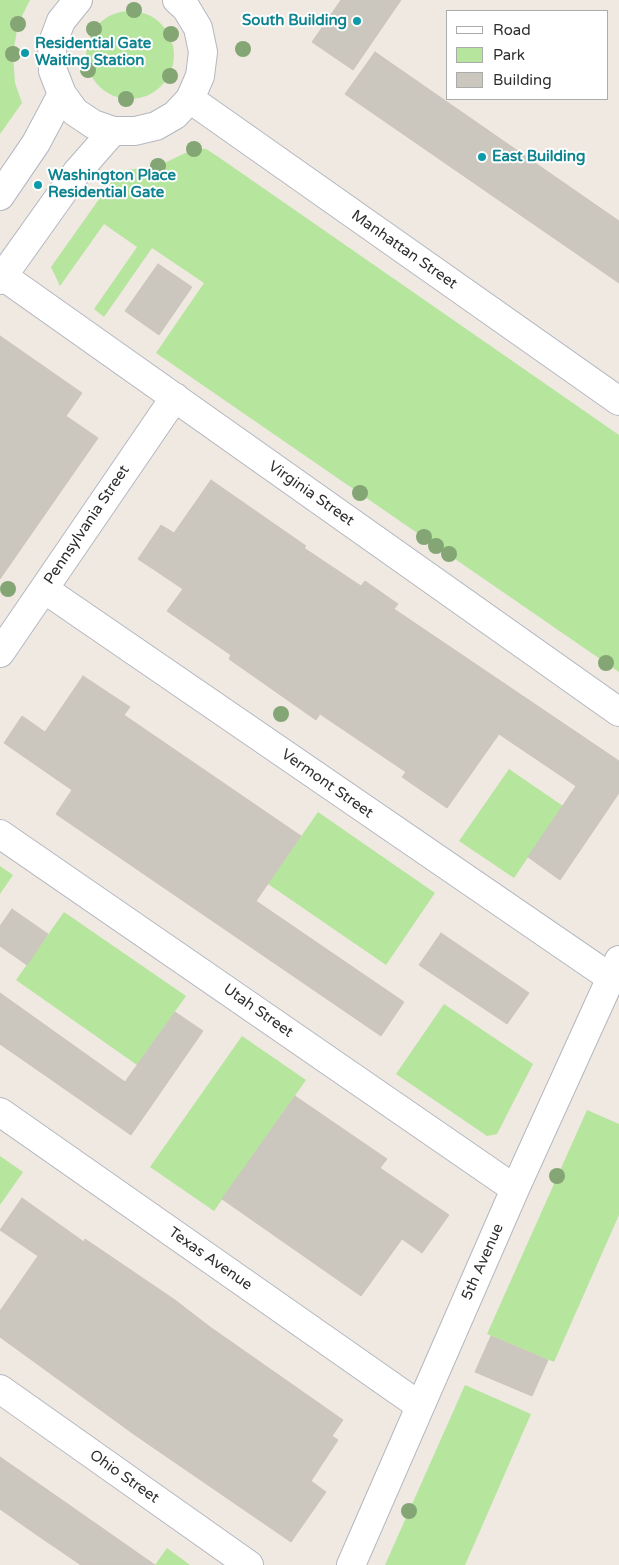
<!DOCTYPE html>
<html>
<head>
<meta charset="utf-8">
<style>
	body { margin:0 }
	#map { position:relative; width:619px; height:1565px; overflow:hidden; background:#efe9e1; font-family:"Varela Round",sans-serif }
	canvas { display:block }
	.legend { position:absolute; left:446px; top:10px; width:162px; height:90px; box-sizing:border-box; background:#fff; border:1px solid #ababab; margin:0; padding:6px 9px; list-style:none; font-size:15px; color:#2e2e2e }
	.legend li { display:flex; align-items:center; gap:10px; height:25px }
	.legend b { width:25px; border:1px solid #ababab }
</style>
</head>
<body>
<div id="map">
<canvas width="619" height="1565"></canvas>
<ul class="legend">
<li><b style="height:6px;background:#fff"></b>Road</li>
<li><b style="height:14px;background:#b6e59e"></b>Park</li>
<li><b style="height:14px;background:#cbc7bf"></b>Building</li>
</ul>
</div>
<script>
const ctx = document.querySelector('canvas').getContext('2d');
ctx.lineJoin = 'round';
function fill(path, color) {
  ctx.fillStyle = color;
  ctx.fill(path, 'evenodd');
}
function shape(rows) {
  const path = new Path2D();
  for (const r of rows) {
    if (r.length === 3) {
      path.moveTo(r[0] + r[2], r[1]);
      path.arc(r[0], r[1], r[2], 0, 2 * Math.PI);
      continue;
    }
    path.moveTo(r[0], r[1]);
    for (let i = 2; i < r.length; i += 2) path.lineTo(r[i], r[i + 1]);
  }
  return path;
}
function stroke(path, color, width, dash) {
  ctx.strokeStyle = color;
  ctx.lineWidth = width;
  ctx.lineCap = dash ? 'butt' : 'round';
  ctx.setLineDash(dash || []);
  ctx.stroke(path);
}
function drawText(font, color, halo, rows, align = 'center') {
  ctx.font = font + ' "Varela Round",sans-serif';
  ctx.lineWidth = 4;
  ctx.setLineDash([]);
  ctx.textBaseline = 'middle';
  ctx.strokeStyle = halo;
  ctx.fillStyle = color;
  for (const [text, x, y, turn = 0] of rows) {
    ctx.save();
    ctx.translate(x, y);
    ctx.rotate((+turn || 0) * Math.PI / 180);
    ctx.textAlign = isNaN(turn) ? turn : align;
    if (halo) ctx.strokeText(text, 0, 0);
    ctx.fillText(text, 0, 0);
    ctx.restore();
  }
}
fill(shape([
	[0,0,30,0,18,24,13,54,15,83,22,103,0,134],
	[130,55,44],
	[194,149,206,149,217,156,619,435,619,672,156,353,204,283,152,248,104,317,94,309,137,247,104,224,60,286,51,267,119,171,158,166],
	[509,769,563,806,514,878,459,841],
	[318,812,435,893,386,965,268,884],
	[0,866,13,875,0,894],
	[64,912,186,996,137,1065,16,980],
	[444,1004,533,1064,497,1134,487,1136,396,1074],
	[242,1036,306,1080,214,1211,150,1167],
	[587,1110,619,1124,619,1215,554,1362,487,1334],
	[0,1156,23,1172,0,1205],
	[465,1385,531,1414,465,1565,385,1565],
	[167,1548,190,1565,155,1565]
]), '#b6e59e');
const building = shape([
	[341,0,401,0,353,70,312,42,341,0],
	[375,52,619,221,619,283,345,94,375,52],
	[158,264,192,287,159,335,125,311,158,264],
	[0,336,82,393,66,416,98,438,0,579,0,336],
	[211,480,306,546,304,548,361,586,365,581,398,604,394,609,619,761,619,793,560,880,528,857,576,786,499,734,447,808,402,777,406,772,320,714,316,720,229,659,231,655,167,611,183,589,138,559,161,525,174,533,211,480],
	[83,676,130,707,124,715,301,836,256,901,404,1002,381,1036,56,814,72,790,4,743,22,716,45,732,83,676],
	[12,909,48,934,27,965,0,946,0,926,12,909],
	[441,933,529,993,507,1024,419,965,441,933],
	[0,993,125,1082,175,1012,203,1031,131,1135,0,1044,0,993],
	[295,1096,387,1159,380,1168,449,1215,422,1253,402,1239,361,1296,222,1199,295,1096],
	[22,1198,84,1242,85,1239,175,1300,210,1327,343,1420,332,1436,338,1440,311,1481,326,1492,291,1542,135,1435,0,1337,0,1311,38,1256,0,1230,22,1198],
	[491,1336,548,1360,532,1396,475,1372,491,1336],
	[0,1457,62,1500,155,1565,81,1565,34,1533,0,1509,0,1457]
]);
fill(building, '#cbc7bf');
stroke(building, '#cbc5ba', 1);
const street = shape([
	[78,0,61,21,52,45,53,71,62,94,75,112,93,124,113,131,135,131,156,126,175,115,190,99,200,76,203,52,198,28,186,8,177,0],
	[190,99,619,401],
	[0,196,36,143,62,94],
	[0,274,619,712],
	[0,280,77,172,113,131],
	[44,589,611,978],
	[0,653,175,397],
	[0,834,515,1189],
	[0,1112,420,1406],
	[0,1389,249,1565],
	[351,1565,515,1189,619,960]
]);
stroke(street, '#b4b7c1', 30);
stroke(street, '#fff', 28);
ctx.fillStyle = '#84a574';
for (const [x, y] of [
	[134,10],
	[18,24],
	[94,29],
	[171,34],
	[243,49],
	[13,54],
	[88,70],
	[170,76],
	[126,99],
	[194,149],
	[158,166],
	[360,493],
	[424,537],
	[436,546],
	[449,554],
	[8,589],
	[606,663],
	[281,714],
	[557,1176],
	[409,1511]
]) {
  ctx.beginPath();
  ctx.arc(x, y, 8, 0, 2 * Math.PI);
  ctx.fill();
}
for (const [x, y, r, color] of [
	[357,21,5,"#0f9aa8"],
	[25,53,5,"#0f9aa8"],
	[482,157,5,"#0f9aa8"],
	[38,185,5,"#0f9aa8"]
]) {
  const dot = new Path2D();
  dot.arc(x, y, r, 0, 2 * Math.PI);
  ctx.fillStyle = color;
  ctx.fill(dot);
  stroke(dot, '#fff', 2);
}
drawText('bold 15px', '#0d838f', '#fff', [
	["South Building",347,21,"right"],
	["Residential Gate",35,44],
	["Waiting Station",35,61],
	["East Building",492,157],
	["Washington Place",48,176],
	["Residential Gate",48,193]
], 'left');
drawText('15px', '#2e2e2e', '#fff', [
	["Manhattan Street",404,250,35],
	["Virginia Street",311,494,35],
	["Pennsylvania Street",87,525,-56],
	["Vermont Street",327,784,35],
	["Utah Street",258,1011,35],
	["Texas Avenue",210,1259,35],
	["5th Avenue",483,1262,-66],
	["Ohio Street",124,1477,35]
]);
</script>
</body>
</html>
